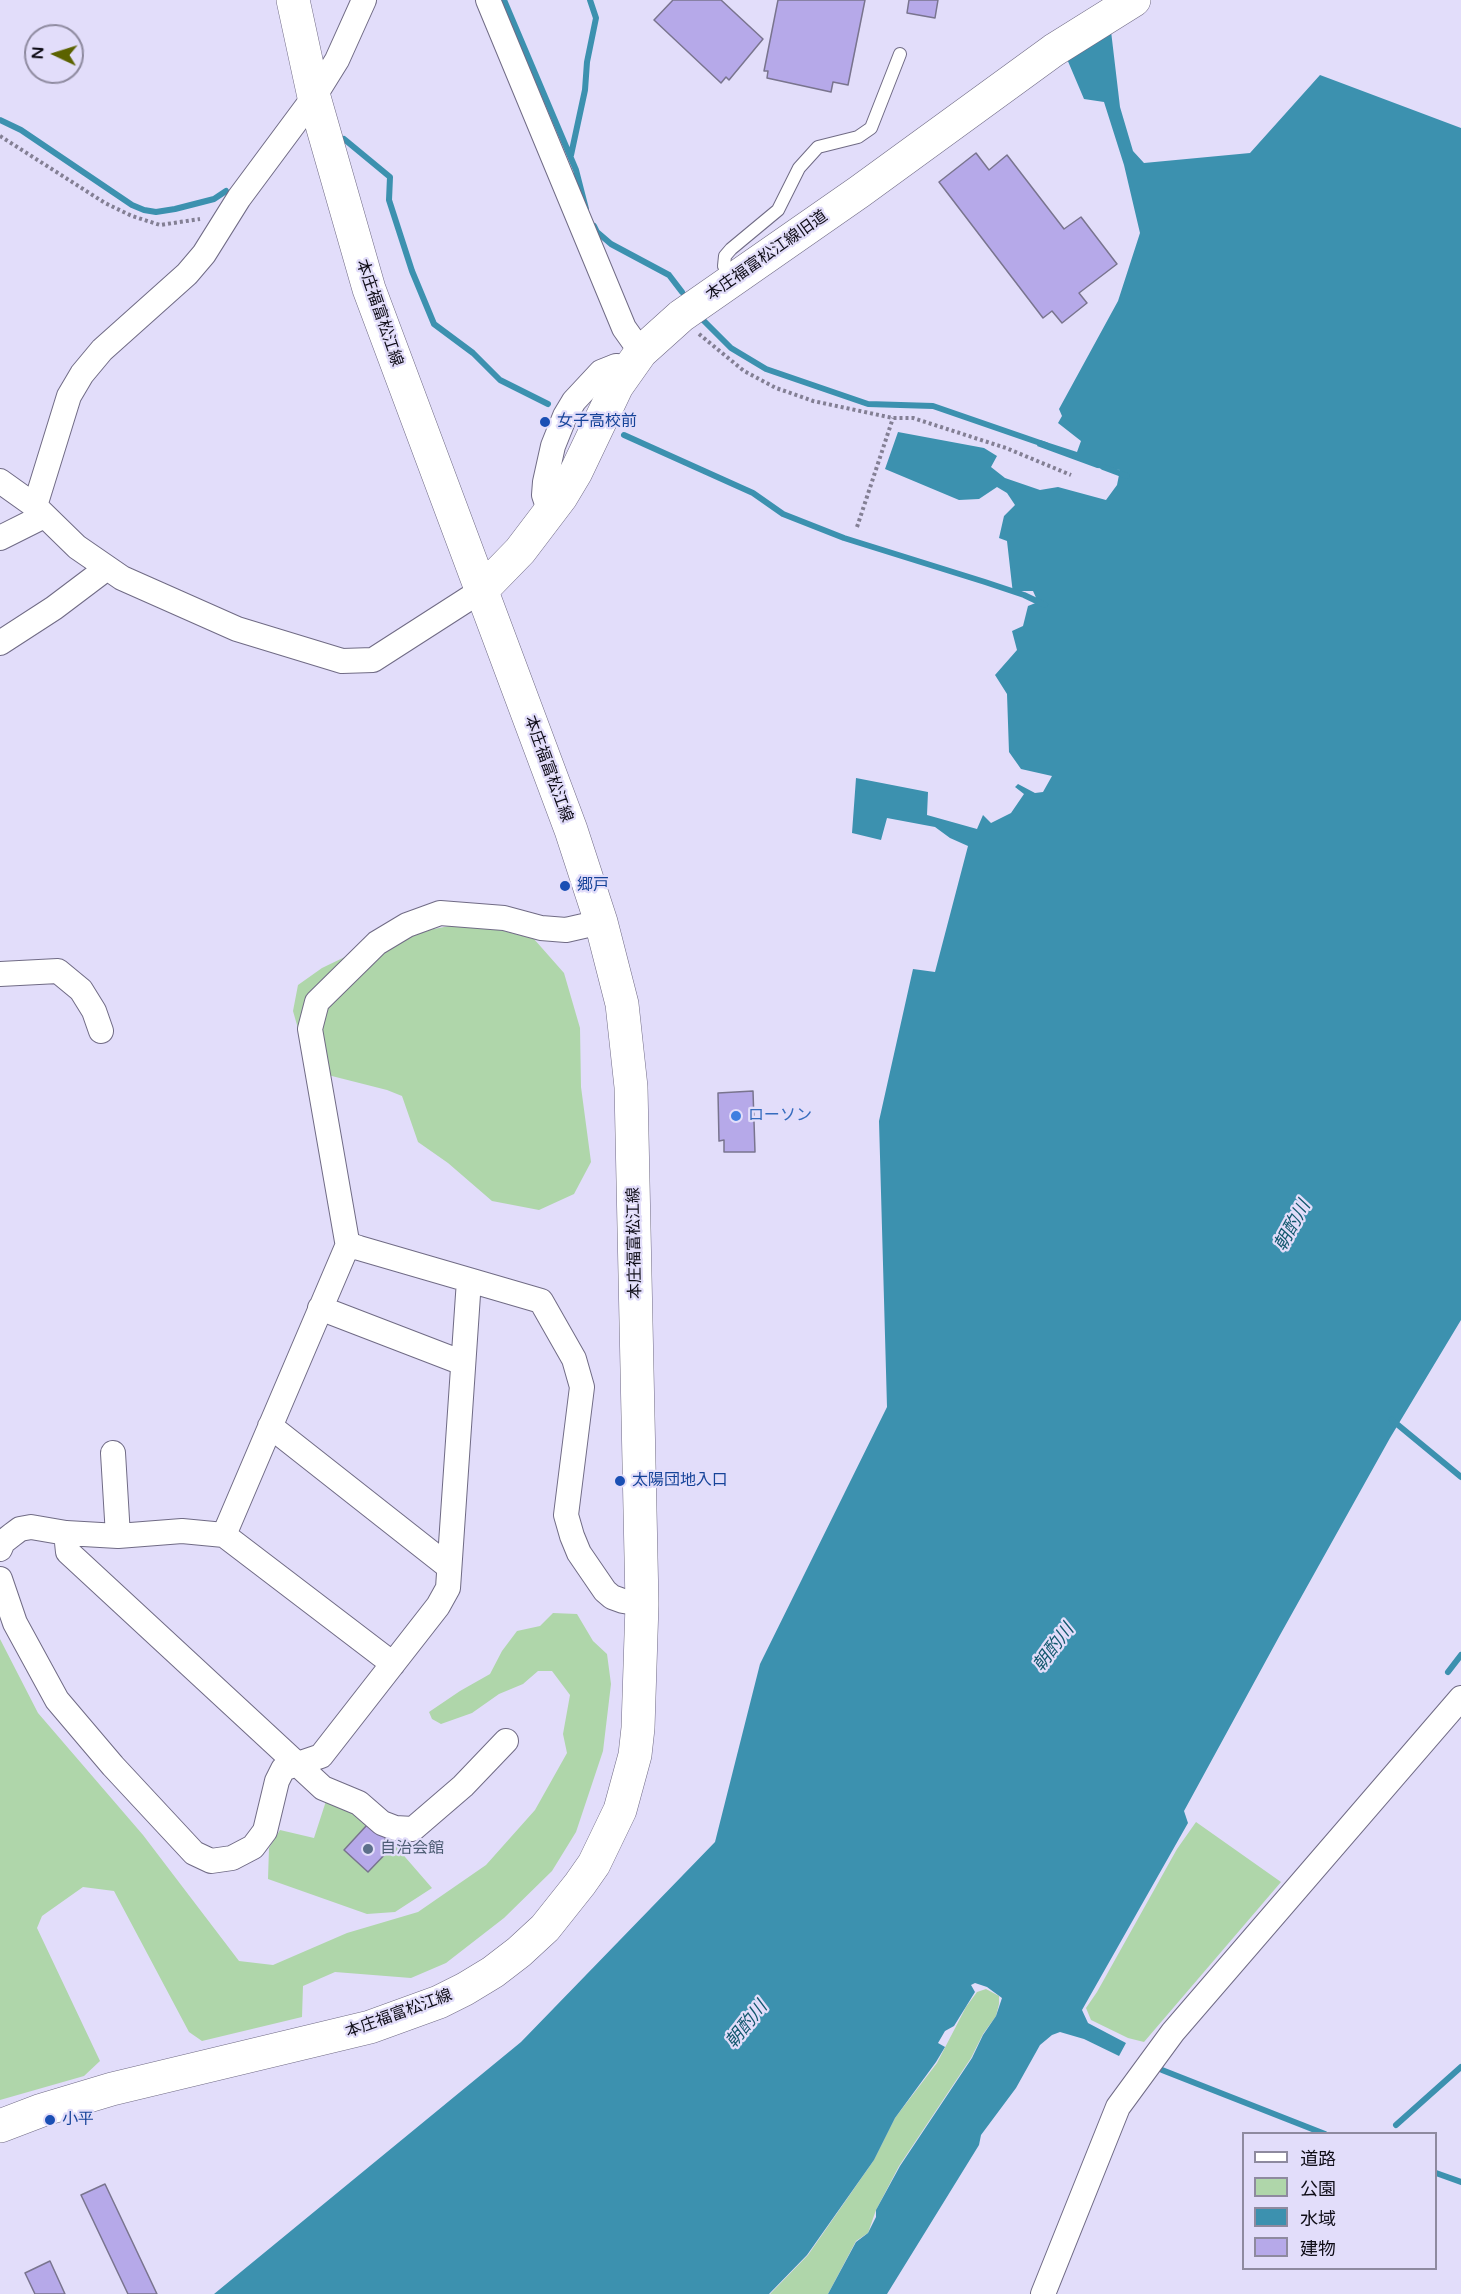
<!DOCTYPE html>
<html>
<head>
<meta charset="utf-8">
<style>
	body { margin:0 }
	#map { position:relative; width:1461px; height:2294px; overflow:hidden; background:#e2ddfa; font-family:"Varela Round","Noto Sans JP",sans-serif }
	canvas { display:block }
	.legend { position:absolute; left:1242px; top:2132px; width:195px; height:138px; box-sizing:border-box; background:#e2ddfa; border:2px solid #8e8a9f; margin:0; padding:8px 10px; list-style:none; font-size:18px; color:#0f0d17 }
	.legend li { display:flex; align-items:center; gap:12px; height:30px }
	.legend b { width:30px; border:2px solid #8e8a9f }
	.north { position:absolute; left:24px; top:24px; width:60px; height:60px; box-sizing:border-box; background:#e2ddfa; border:2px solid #8e8a9f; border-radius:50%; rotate:274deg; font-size:16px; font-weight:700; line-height:24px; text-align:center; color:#0f0d17 }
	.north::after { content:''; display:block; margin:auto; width:21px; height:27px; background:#5b6200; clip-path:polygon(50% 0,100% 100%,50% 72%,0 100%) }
</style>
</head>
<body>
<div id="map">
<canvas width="1461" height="2294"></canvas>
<ul class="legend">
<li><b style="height:8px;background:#fff"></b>道路</li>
<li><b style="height:16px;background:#afd6aa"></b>公園</li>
<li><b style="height:16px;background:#3c91af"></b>水域</li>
<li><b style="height:16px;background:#b6a9e9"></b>建物</li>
</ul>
<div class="north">N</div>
</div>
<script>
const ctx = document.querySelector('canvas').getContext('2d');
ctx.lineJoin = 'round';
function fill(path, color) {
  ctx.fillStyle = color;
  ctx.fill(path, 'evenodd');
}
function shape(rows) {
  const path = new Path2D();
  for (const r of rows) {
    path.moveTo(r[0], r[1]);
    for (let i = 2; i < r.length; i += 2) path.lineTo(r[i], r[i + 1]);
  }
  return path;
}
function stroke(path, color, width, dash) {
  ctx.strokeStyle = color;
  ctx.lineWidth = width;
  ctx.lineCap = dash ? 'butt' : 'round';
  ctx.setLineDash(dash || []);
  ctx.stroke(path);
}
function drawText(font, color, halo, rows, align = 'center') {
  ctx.font = font + ' "Varela Round","Noto Sans JP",sans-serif';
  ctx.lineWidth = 4.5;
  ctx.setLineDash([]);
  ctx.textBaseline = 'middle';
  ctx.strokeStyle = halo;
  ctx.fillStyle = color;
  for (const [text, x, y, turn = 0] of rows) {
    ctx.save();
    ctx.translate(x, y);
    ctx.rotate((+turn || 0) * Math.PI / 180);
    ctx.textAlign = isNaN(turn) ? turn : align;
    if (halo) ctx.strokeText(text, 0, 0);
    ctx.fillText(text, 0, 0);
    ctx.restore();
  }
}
fill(shape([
	[470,922,534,939,564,973,580,1028,581,1087,591,1162,574,1194,539,1210,492,1201,448,1163,418,1142,402,1096,387,1090,320,1073,299,1032,293,1011,298,985,322,968,382,939],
	[553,1613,577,1614,593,1641,607,1654,611,1684,603,1751,576,1832,552,1871,504,1918,446,1963,411,1978,335,1972,303,1986,302,2017,202,2041,189,2032,114,1891,83,1887,42,1916,37,1928,100,2061,84,2076,0,2100,0,1639,38,1713,143,1835,239,1961,273,1965,347,1933,418,1912,486,1865,535,1810,567,1753,563,1734,570,1695,552,1671,538,1671,523,1684,499,1694,472,1713,441,1724,432,1719,429,1712,460,1691,490,1674,502,1651,517,1631,540,1626],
	[326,1801,352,1810,379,1827,432,1888,395,1912,367,1914,268,1879,269,1848,280,1830,314,1838],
	[1196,1822,1281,1882,1144,2042,1128,2038,1091,2020,1086,2008,1097,1992,1177,1849],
	[986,1989,999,1996,999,2004,996,2016,983,2034,971,2058,899,2166,876,2210,868,2233,856,2241,828,2294,770,2294,808,2255,874,2160,895,2118,937,2063,966,2007,977,1992]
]), '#afd6aa');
fill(shape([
	[1111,31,1120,107,1133,151,1144,163,1250,153,1320,75,1461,128,1461,1320,1390,1438,1280,1635,1184,1811,1188,1823,1082,2010,1088,2023,1126,2043,1119,2056,1084,2039,1060,2032,1052,2035,1040,2045,1016,2088,981,2135,979,2145,887,2294,828,2294,856,2242,868,2233,876,2217,876,2210,900,2166,972,2058,983,2035,996,2016,1002,1998,987,1987,975,1983,971,1985,975,1992,954,2026,945,2031,938,2043,945,2047,936,2062,895,2118,874,2160,807,2255,769,2294,214,2294,521,2042,715,1842,760,1664,887,1407,879,1121,913,969,935,972,968,846,950,838,935,827,887,818,881,840,852,833,856,778,928,792,927,815,977,829,983,815,991,823,1011,813,1024,794,1015,787,1018,784,1035,793,1043,792,1052,776,1021,769,1009,752,1007,694,995,675,1017,650,1012,631,1023,626,1028,606,1038,602,1033,591,1023,591,1013,594,1007,541,999,538,1004,516,1015,505,1007,493,997,487,979,499,959,500,885,469,898,432,984,448,997,456,991,467,1005,478,1040,490,1058,487,1106,500,1117,485,1120,470,1097,468,1037,446,1040,440,1077,452,1081,441,1058,423,1062,416,1059,409,1118,301,1140,233,1124,165,1104,102,1084,99,1067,59]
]), '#3c91af');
stroke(shape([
	[504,0,576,170,586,209],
	[0,120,21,130,132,205,144,210,156,212,175,209,214,199,226,191],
	[344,139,390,177,389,200,412,271,434,324,473,353,500,380,548,404],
	[571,155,585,90,587,62,596,18,590,0],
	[594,226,597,232,611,244,669,275,682,292],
	[702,319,731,348,766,369,868,404,933,406,1046,445],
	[624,435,753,493,783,514,844,538,985,582,1024,595,1045,605],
	[1103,467,1127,476],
	[1392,1420,1461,1477],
	[1448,1672,1461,1655],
	[1162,2070,1325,2134],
	[1396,2125,1461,2067],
	[1436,2173,1461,2182]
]), '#3c91af', 6);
const building = shape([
	[673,0,721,0,763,39,729,80,726,77,721,83,654,20,673,0],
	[778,0,865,0,848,85,833,82,831,92,767,78,768,71,764,71,778,0],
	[909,0,938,0,935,18,907,13,909,0],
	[976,153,989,170,1007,155,1064,229,1081,217,1117,264,1079,293,1087,303,1062,323,1052,311,1043,318,939,182,976,153],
	[753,1091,755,1152,724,1152,724,1140,719,1141,718,1093,753,1091],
	[367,1825,377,1829,386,1838,384,1841,391,1848,368,1872,344,1850,367,1825],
	[105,2184,157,2294,128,2294,81,2195,105,2184],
	[50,2261,65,2294,35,2294,25,2273,50,2261]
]);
fill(building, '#b6a9e9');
stroke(building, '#79748e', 1.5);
const lane = shape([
	[732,279,724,266,725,256,731,249,778,210,799,168,818,147,858,137,871,128,900,54]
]);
const street = shape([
	[488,0,624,328,641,352],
	[0,481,35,506,77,547,122,578,237,629,342,661,373,660,482,590],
	[35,506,69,396,82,374,102,350,187,274,204,254,239,198,314,97,337,60,364,0],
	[550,513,544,495,545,482,553,446,565,416,574,401,601,372,616,366,629,367],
	[0,538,44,516],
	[0,643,54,608,107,568],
	[0,974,58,971,81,990,94,1011,101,1031],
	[348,1247,310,1029,317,1002,377,943,407,925,440,913,504,918,541,928,566,930,601,922],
	[469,1280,541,1301,574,1359,582,1387,566,1515,572,1536,579,1553,605,1591,612,1597,623,1601,642,1604],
	[320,1308,463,1363],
	[270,1426,449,1567],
	[113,1453,118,1536],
	[66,1533,68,1552,296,1763,323,1788,359,1803,382,1823,395,1828,413,1829,463,1786,506,1741],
	[224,1535,393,1664],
	[0,1549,3,1542,12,1535,20,1529,31,1527,66,1533,118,1536,182,1531,224,1535,346,1249,353,1246,359,1248,469,1280,448,1588,438,1606,321,1756,283,1769,277,1781,265,1831,253,1847,232,1858,211,1861,194,1853,113,1766,57,1700,15,1623,0,1579],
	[1043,2294,1118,2107,1173,2032,1461,1698]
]);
const secondary = shape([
	[482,590,520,551,561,497,576,472,617,386,641,352,681,316,859,192,1054,50,1134,0],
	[0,2126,42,2110,112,2089,370,2027,439,2002,465,1989,493,1972,519,1952,545,1928,580,1884,594,1864,620,1810,635,1755,638,1728,642,1604,631,1087,622,1004,601,922,571,830,369,289,314,97,293,0]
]);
stroke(lane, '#706b85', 14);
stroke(street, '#706b85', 26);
stroke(secondary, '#706b85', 34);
stroke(shape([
	[0,136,105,203,132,216,160,225,200,219],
	[699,334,744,371,776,388,813,401,893,418,913,418,1006,448,1071,475],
	[857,527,893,418]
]), '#837f94', 4, [3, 3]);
stroke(lane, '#fff', 12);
stroke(street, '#fff', 24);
stroke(secondary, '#fff', 33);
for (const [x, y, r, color] of [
	[545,422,6,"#1a4fb4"],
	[565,886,6,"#1a4fb4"],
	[736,1116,6,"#3f7fe0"],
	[620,1481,6,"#1a4fb4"],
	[368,1849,6,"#5c6f8a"],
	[50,2120,6,"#1a4fb4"]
]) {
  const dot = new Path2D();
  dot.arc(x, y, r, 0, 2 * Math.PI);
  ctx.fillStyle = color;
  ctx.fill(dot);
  stroke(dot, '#e2ddfa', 2);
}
drawText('16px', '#0f0d17', '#e2ddfa', [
	["本庄福富松江線旧道",767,256,-35],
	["本庄福富松江線",379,313,71],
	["本庄福富松江線",548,769,70],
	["本庄福富松江線",635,1243,-91],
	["本庄福富松江線",399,2014,-20]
]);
drawText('16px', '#164399', '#e2ddfa', [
	["女子高校前",557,422],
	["郷戸",577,886],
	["太陽団地入口",632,1481],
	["小平",62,2120]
], 'left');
drawText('16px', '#366cbe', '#e2ddfa', [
	["ローソン",748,1116]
], 'left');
drawText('16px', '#4e5e75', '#e2ddfa', [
	["自治会館",380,1849]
], 'left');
drawText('italic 18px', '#13586e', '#e2ddfa', [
	["朝酌川",1293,1226,-61],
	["朝酌川",1054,1648,-53],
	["朝酌川",747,2025,-51]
]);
</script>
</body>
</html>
